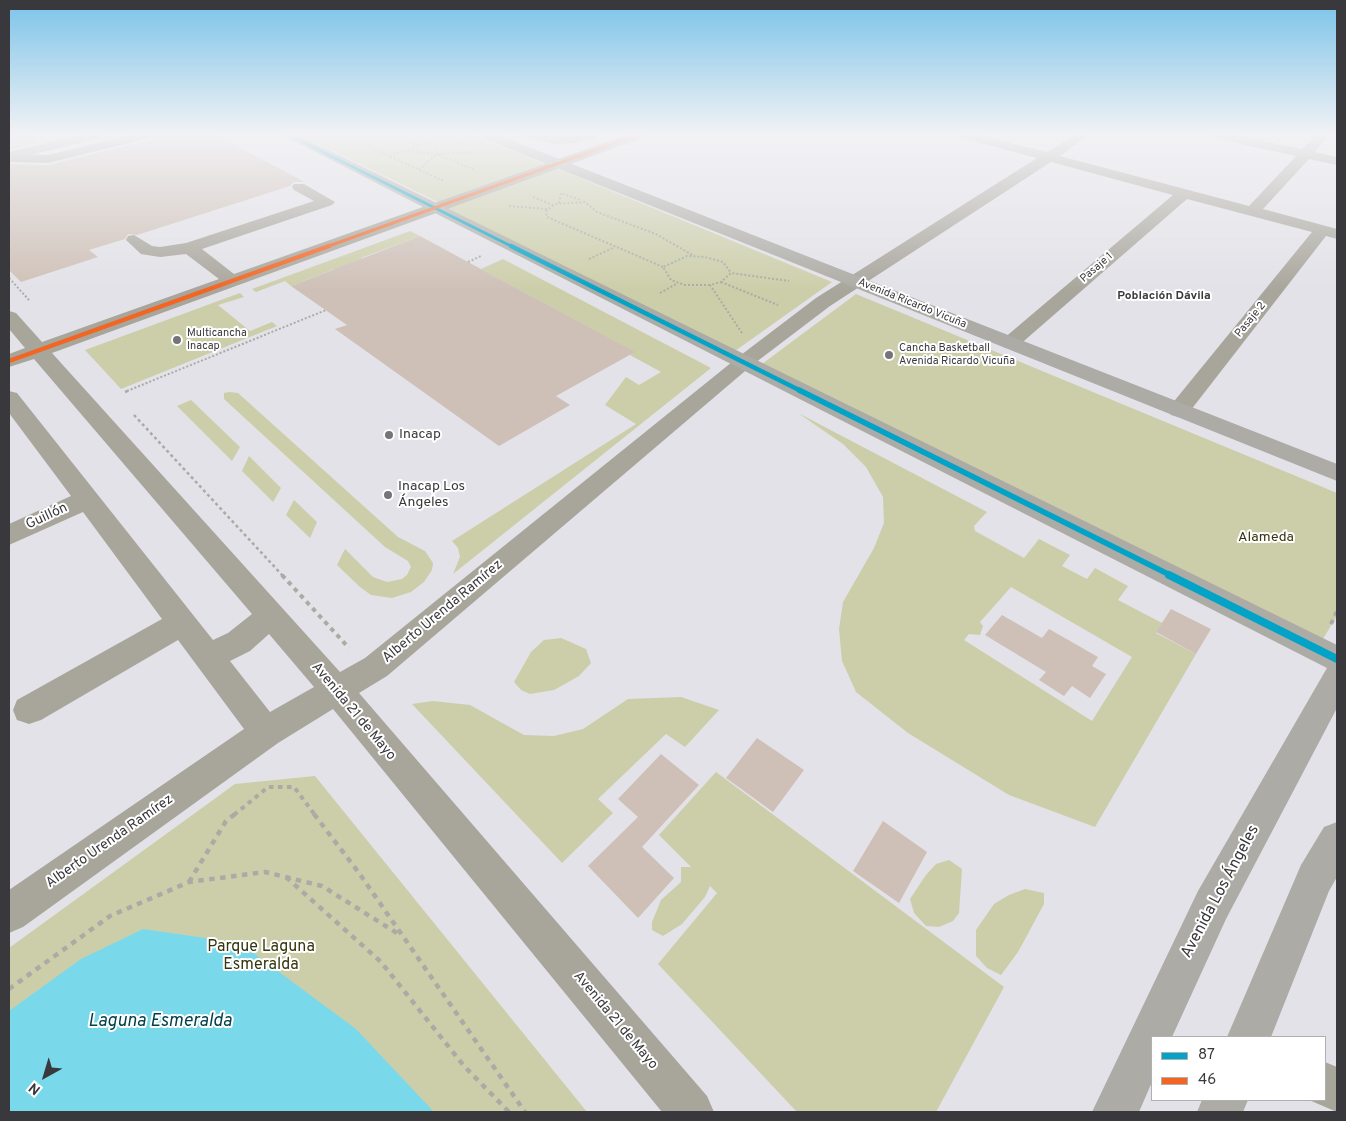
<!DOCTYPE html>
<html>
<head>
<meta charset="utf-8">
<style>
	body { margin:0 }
	#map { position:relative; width:1346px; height:1121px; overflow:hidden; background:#e2e2e8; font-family:Overpass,sans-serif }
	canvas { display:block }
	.frame { position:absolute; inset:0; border:10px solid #39393d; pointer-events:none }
	.legend { position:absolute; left:1151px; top:1036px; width:175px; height:65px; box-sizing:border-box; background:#fff; border:1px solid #b0b0b1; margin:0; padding:6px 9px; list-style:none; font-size:15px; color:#39393d }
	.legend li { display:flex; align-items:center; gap:10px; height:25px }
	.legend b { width:25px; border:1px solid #b0b0b1 }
	.north { position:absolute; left:20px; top:1051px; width:50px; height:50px; -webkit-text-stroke:4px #fff; paint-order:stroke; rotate:219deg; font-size:14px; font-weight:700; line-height:20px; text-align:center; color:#39393d }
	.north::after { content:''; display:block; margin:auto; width:18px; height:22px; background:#39393d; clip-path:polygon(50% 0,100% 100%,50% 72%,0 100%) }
</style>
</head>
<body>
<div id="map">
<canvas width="1346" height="1121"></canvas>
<div class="frame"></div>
<ul class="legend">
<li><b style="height:6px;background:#03a3c7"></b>87</li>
<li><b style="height:6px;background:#f26522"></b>46</li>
</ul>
<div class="north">N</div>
</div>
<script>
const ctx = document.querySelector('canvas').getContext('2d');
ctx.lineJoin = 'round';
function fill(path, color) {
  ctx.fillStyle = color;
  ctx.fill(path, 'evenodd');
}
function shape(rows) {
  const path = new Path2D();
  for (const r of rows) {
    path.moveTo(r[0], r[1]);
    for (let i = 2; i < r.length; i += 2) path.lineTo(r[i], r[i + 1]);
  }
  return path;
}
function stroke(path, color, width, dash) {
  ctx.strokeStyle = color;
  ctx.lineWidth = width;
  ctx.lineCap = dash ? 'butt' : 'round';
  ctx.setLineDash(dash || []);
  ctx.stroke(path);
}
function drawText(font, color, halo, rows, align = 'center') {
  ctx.font = font + ' Overpass,sans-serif';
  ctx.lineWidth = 4;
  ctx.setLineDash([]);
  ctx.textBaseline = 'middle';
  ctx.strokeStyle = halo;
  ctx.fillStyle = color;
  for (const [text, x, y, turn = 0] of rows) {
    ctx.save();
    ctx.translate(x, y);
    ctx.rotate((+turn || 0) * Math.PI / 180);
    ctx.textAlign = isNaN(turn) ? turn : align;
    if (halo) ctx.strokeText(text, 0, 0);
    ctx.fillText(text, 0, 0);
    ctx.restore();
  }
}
fill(shape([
	[300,135,471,135,545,164,438,202],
	[556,168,832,282,735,351,445,208],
	[410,231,420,236,361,258,385,273,358,284,334,269,291,286,285,281,256,292,252,289],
	[503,259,711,368,453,574,460,557,458,548,452,541,636,424,605,405,626,377,639,385,661,372,630,355,634,352,481,269],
	[240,293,244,297,218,305,250,331,272,322,277,326,121,389,85,350],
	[856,294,1337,493,1337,616,1321,642,762,364],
	[229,392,238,393,398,537,425,551,433,563,432,570,424,582,411,592,392,598,371,595,360,587,337,565,345,549,373,577,387,582,402,579,407,575,411,567,408,561,385,547,224,399,224,393],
	[191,400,240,447,232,461,177,406],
	[798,413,987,512,974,526,975,531,1024,558,1039,539,1070,555,1062,566,1087,579,1095,568,1128,586,1118,600,1162,623,1156,633,1196,654,1095,827,1009,795,908,733,856,692,842,661,839,629,843,602,874,548,884,523,883,497,866,467,843,444],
	[1011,587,1132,657,1092,721,964,640,969,634,980,635,983,626,980,622],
	[249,456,281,488,273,502,242,471],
	[294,500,317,522,310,538,286,515],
	[561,638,586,649,591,663,579,676,554,690,530,694,521,690,514,682,531,652,544,640],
	[681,697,719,710,685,747,666,734,598,799,613,813,562,863,412,704,433,701,470,705,524,735,554,736,583,729,628,699],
	[716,772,1004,987,936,1112,797,1112,658,964,717,893,710,886,705,897,682,924,663,936,652,930,652,922,661,900,681,882,681,867,691,867,659,835],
	[315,776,587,1112,9,1112,9,948,235,784],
	[949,860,962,869,959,913,953,921,939,927,926,926,914,913,910,899,926,875,936,864],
	[1025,889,1044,893,1044,904,1018,952,1001,975,987,968,976,956,976,930,994,904,1009,895]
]), '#cccea9');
fill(shape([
	[143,929,240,943,356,1029,434,1112,9,1112,9,1011,81,959]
]), '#79d9eb');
fill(shape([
	[9,135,30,135,42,142,9,150],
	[154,135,216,135,305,182,294,182,290,186,137,235,128,234,125,239,89,250,98,257,21,282,9,270,9,164,48,165,150,140],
	[420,236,481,269,635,352,556,396,570,405,499,446,335,329,347,325,291,286],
	[1171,609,1211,629,1196,654,1156,632],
	[1002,615,1042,638,1049,629,1098,657,1092,666,1106,674,1090,698,1072,686,1064,696,1039,680,1046,672,985,635],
	[757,738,804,770,773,812,726,778],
	[661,754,699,785,642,847,674,878,638,918,588,866,638,817,618,799],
	[883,821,927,852,899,903,853,871]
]), '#cec0b6');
stroke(shape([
	[360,135,369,146,389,156],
	[390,135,418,146,445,137],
	[441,135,467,145],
	[363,139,382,135],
	[434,141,437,154],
	[418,146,389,156,444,181],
	[407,151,437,154,475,170],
	[419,170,437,154,472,152],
	[533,197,553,205],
	[559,203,561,193,580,200],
	[509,206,547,209],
	[589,259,615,247],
	[468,262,481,256],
	[663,267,547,217,546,211,556,204,585,202,597,212,656,234,694,256],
	[9,278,29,300],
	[721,282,778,305],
	[710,285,685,285,671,280,663,267,687,256,705,257,723,262,731,273],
	[660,293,678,283],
	[742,333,710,285,721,282,731,273,789,281],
	[127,391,326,310]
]), '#abaaa5', 2, [2, 2]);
stroke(shape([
	[125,392,130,390],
	[134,415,283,576]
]), '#abaaa5', 2.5, [3, 3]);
stroke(shape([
	[282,575,349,648],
	[1331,624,1337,611],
	[234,815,268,787,294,787,315,815]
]), '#abaaa5', 4, [4.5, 4.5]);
stroke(shape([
	[314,814,359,873,525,1112],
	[286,877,381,962,464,1066,509,1112],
	[189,882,226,821,235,814],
	[9,989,110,916,189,882,265,872,322,886,400,935]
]), '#abaaa5', 4.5, [5.5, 5.5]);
fill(shape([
	[131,135,152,135,150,138,48,163,9,162,9,154,48,155,131,135],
	[525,135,555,136,597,135,595,138,574,143,555,144,526,138,525,135],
	[626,135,644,135,642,138,52,353,340,672,365,658,737,358,816,298,1037,158,961,138,960,135,979,135,1047,152,1075,135,1089,135,1060,156,1249,206,1296,156,1214,138,1213,135,1235,135,1302,149,1316,135,1329,135,1315,152,1337,157,1337,165,1309,159,1263,209,1337,229,1337,239,1326,236,1187,415,1179,417,1171,415,1168,410,1171,405,1312,232,1187,199,1017,347,1010,349,1003,347,1000,343,1003,339,1173,195,1051,162,830,306,751,366,387,676,359,693,707,1096,714,1112,662,1112,333,709,278,743,23,927,9,933,9,890,244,729,178,640,41,720,29,724,17,720,13,710,17,700,162,619,83,512,9,545,9,524,71,496,9,413,9,391,17,393,213,640,228,633,252,614,34,359,9,367,9,354,25,348,9,329,9,311,16,313,42,342,219,279,186,254,160,257,147,255,141,254,126,240,128,236,134,235,152,246,160,247,186,243,314,201,294,190,292,187,294,184,304,184,335,202,332,205,202,249,234,274,626,135],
	[269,634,314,687,270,712,230,661,250,651,269,634],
	[1325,1062,1337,1067,1337,1112,1309,1100,1325,1100,1325,1062]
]), '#a8a59b');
fill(shape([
	[81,135,103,135,101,138,9,160,9,152,81,135],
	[282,135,298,135,1337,645,1337,708,1226,919,1172,1037,1152,1037,1152,1082,1139,1112,1092,1112,1198,891,1327,668,282,135],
	[480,135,498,135,1337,464,1337,481,482,138,480,135],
	[1337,822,1337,877,1329,891,1271,1037,1227,1037,1301,865,1324,827,1337,822],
	[1202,1100,1248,1100,1243,1112,1197,1112,1202,1100]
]), '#acaba5');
stroke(shape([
	[289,135,513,247]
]), '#03a3c7', 3);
stroke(shape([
	[511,246,801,391]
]), '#03a3c7', 4.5);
stroke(shape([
	[799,390,1172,576]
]), '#03a3c7', 5.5);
stroke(shape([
	[1169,575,1337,659]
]), '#03a3c7', 8);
stroke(shape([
	[326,247,637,135]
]), '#f26522', 3);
stroke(shape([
	[9,361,329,246]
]), '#f26522', 4.5);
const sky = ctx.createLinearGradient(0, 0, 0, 291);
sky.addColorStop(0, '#7bc3e9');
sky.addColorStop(0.46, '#f2f2f5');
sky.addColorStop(1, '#f2f2f500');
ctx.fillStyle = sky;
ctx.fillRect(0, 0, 1346, 291);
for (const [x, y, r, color] of [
	[177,340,5,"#747479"],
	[889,355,5,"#747479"],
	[389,435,5,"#747479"],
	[388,495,5,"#747479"]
]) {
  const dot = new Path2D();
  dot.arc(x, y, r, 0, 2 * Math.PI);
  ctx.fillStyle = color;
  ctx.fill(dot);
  stroke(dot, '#fff', 2);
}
drawText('11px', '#39393d', '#fff', [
	["Pasaje 1",1097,268,-41],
	["Avenida Ricardo Vicuña",912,304,22],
	["Pasaje 2",1251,320,-51]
]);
drawText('11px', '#39393d', '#fff', [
	["Multicancha",187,334],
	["Inacap",187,347],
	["Cancha Basketball",899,349],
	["Avenida Ricardo Vicuña",899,362]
], 'left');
drawText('bold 12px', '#39393d', '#fff', [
	["Población Dávila",1164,297]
]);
drawText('14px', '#39393d', '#fff', [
	["Inacap",399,435],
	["Inacap Los",398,487],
	["Ángeles",398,503]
], 'left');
drawText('14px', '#39393d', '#fff', [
	["Guillón",47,517,-25],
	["Alberto Urenda Ramírez",443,612,-40],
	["Avenida 21 de Mayo",353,712,50],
	["Alberto Urenda Ramírez",110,842,-35],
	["Avenida 21 de Mayo",615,1021,50]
]);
drawText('14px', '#35360d', '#fff', [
	["Alameda",1266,538]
]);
drawText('16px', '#39393d', '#fff', [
	["Avenida Los Ángeles",1221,892,-62]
]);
drawText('16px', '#35360d', '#fff', [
	["Parque Laguna",261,948],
	["Esmeralda",261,966]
]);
drawText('italic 18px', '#00414b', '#fff', [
	["Laguna Esmeralda",160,1022]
]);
</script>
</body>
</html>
